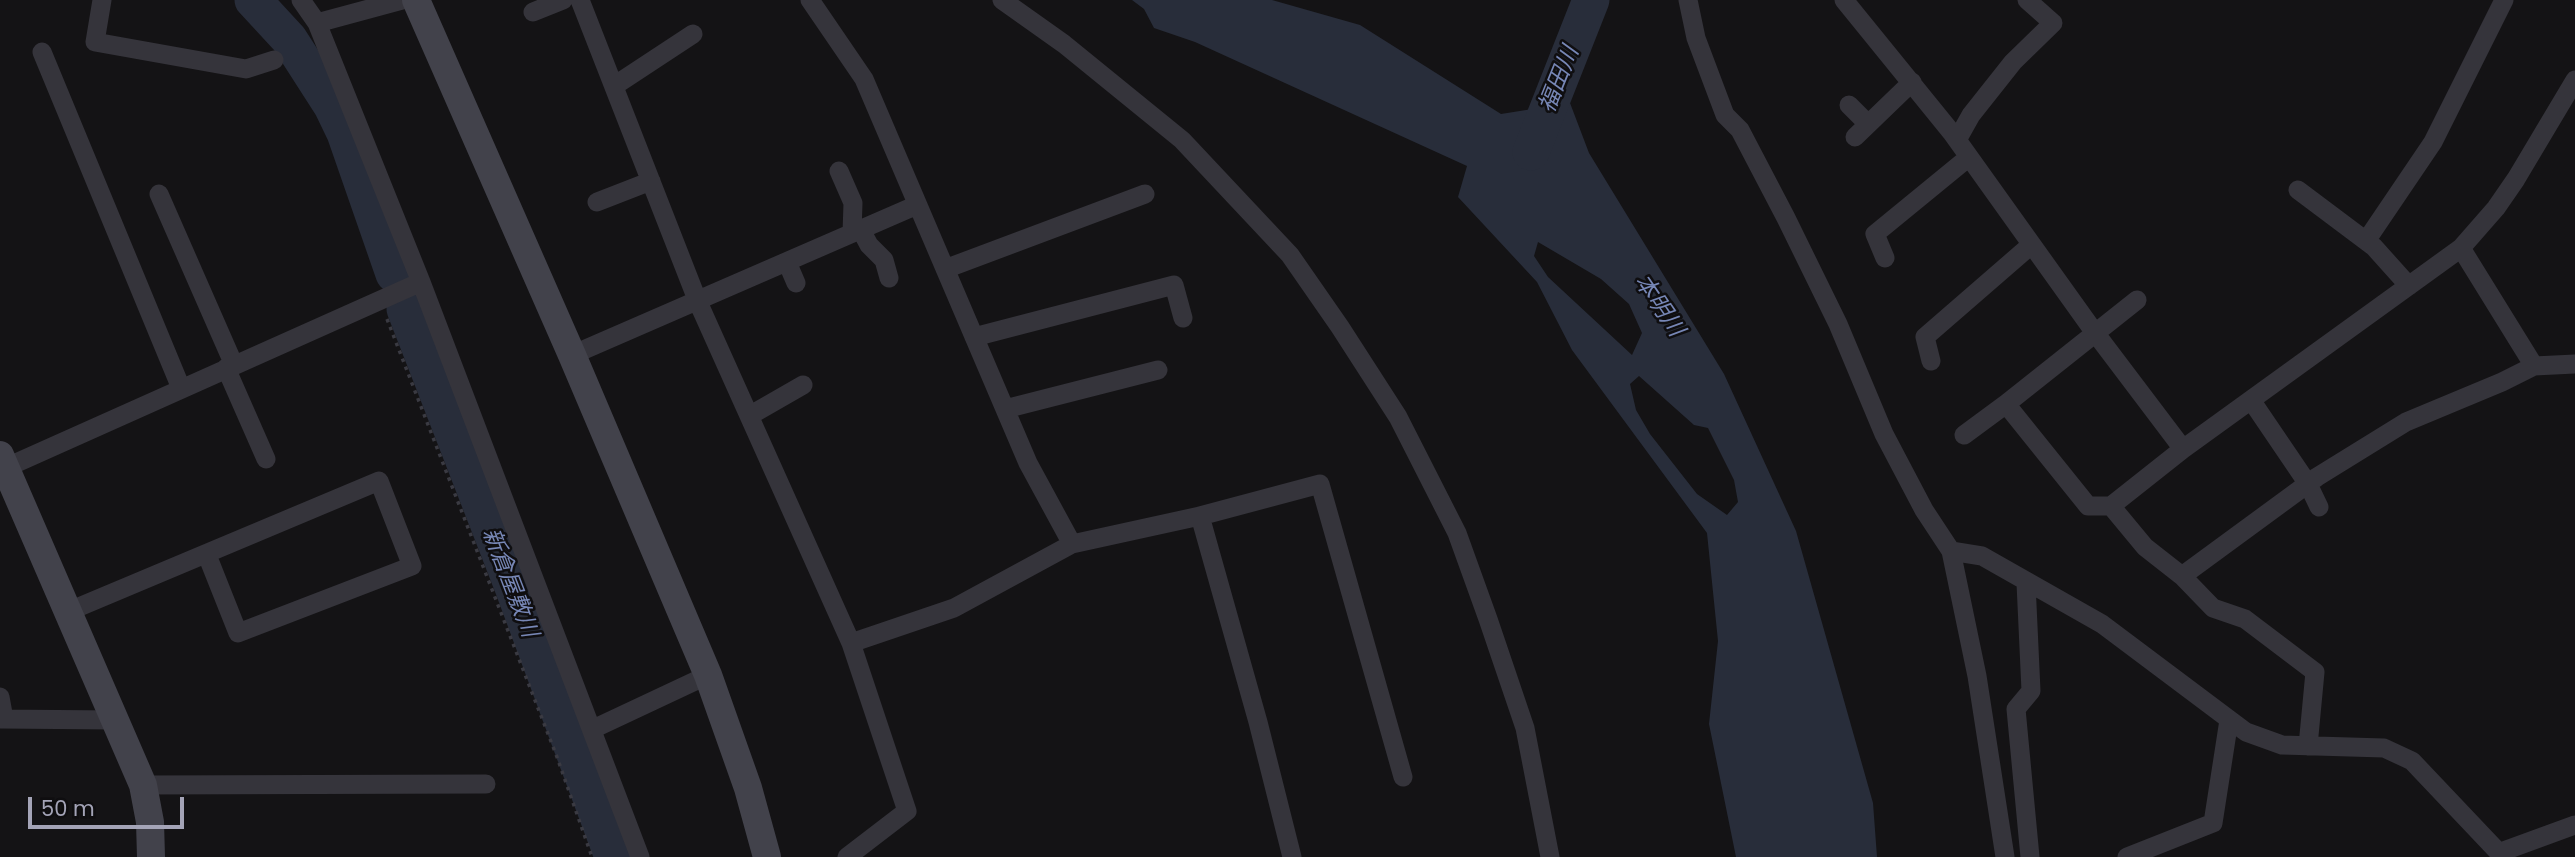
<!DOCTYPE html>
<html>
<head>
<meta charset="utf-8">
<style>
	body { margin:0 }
	#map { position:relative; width:2575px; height:857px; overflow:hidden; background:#141315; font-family:Poppins,sans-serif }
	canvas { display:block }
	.scale { position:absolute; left:28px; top:797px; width:156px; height:32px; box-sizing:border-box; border:4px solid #a4a4b7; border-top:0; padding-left:9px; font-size:21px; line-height:24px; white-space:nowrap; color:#a4a4b7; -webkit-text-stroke:5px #0f0e10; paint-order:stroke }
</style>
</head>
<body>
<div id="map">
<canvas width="2575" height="857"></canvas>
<div class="scale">50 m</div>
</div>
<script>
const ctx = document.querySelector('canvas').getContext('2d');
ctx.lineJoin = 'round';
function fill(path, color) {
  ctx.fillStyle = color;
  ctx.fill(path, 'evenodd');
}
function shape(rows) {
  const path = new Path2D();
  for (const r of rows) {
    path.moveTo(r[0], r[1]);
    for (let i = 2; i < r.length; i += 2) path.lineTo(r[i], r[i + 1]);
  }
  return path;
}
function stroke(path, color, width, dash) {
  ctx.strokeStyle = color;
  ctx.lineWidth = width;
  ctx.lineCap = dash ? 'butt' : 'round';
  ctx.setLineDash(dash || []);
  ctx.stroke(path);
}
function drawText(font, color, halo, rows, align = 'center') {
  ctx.font = font + ' Poppins,"Noto Sans JP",sans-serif';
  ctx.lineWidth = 5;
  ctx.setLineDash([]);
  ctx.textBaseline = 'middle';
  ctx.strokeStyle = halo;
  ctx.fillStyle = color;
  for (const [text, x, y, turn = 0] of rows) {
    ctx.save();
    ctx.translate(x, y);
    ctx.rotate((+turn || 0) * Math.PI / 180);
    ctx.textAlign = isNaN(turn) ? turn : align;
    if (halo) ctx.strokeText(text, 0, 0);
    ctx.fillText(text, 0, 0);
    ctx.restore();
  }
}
fill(shape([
	[1132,0,1272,0,1360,25,1501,114,1570,103,1589,153,1724,374,1796,531,1873,803,1877,857,1736,857,1709,724,1718,641,1707,533,1572,350,1537,282,1458,197,1467,166,1195,42,1154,28,1144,9],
	[1538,242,1601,279,1629,304,1642,333,1632,355,1548,277,1534,256],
	[1639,376,1694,425,1708,428,1734,480,1738,502,1727,515,1697,494,1650,434,1636,410,1630,384]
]), '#282d3a');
stroke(shape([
	[253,0,289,39,332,106,345,133,394,274],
	[1531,152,1591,0],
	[405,309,513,587,613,857]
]), '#282d3a', 37);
stroke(shape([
	[387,319,557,757,592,857]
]), '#3a3a42', 3.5, [3.5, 5]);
stroke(shape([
	[102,0,95,42,246,69,274,60],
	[301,0,317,23,421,282,640,857],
	[580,0,698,302,851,643,907,811,847,857],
	[810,0,864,79,1028,463,1072,544],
	[1002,0,1064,44,1182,140,1290,255,1340,327,1398,417,1457,533,1488,619,1525,728,1550,857],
	[1688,0,1696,38,1725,115,1740,130,1786,218,1838,324,1884,434,1924,510,1951,551,1977,676,2005,857],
	[1844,0,1952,133,2090,326,2183,449],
	[533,12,563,0],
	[317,23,402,0],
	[42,52,181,388],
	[614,86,693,34],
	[1849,105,1868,124],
	[1855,137,1912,82],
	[1957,140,1971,115,2013,62,2053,23,2027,0],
	[839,171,853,203,852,233],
	[2298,190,2374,247,2409,286],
	[159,194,234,365],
	[597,202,651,181],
	[861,230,869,245,884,260,889,278],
	[2366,241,2433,142,2504,0],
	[1885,258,1875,234,1969,157],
	[787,262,796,283],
	[945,269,1145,194],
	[974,337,1174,285,1183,318],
	[572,355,917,205],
	[1931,361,1925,337,2031,245],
	[2534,366,2575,364],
	[226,368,266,459],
	[2251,400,2308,484,2319,507],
	[1005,409,1158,370],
	[749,416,803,385],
	[1964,435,2006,404],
	[0,468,5,468,421,282],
	[2111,506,2088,506,2006,404,2137,300],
	[1200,516,1258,722,1292,857],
	[1951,551,1982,556,2102,624,2246,732,2282,745,2384,748,2412,761,2503,857],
	[2182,576,2317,477,2406,422,2502,382,2534,366,2461,248],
	[2026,583,2031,691,2016,709,2030,857],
	[67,612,379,481,412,566,238,633,207,555],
	[851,643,954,608,1072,544,1200,516,1320,484,1403,777],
	[0,697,4,719],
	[0,719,114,720],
	[593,729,708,675],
	[2308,746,2315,672,2245,619,2213,608,2182,576,2145,547,2111,506,2183,449,2461,248,2496,208,2516,179,2575,80],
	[143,785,486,784],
	[2501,852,2575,825],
	[2127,857,2213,823,2229,720]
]), '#35343b', 19);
stroke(shape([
	[416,0,572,355,708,675,748,788,767,857],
	[0,455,143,785,150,822,151,857]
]), '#42424b', 28);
drawText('italic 23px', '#7787b6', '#0f0e10', [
	["福田川",1560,80,-68],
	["本明川",1658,306,56],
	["新倉屋敷川",509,583,69]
]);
</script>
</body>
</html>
